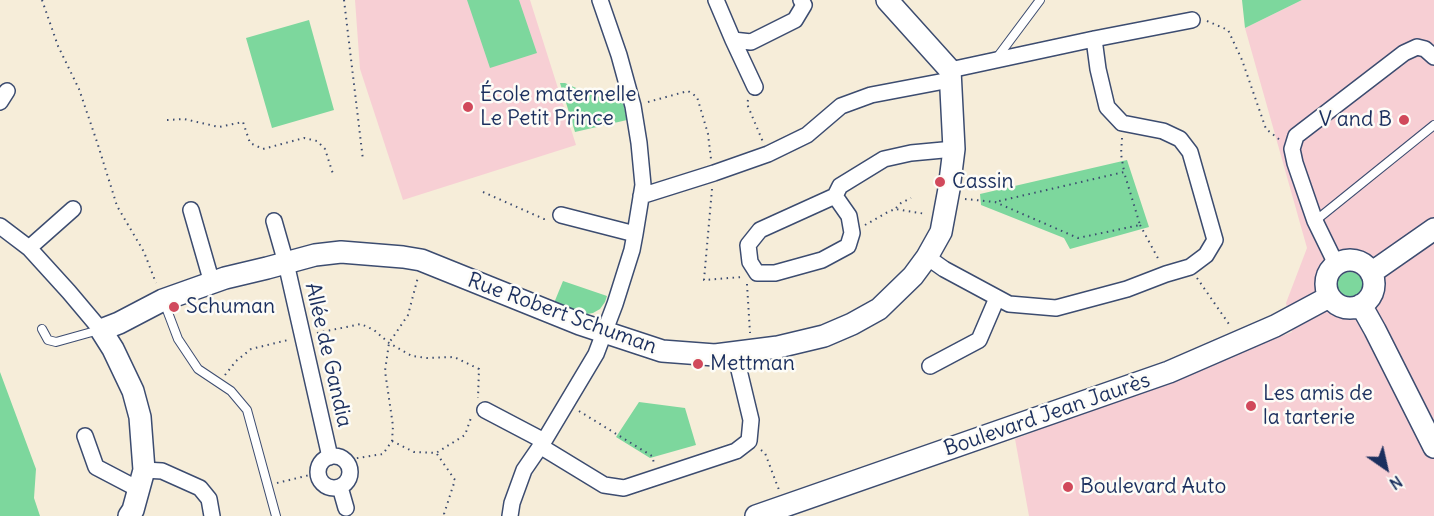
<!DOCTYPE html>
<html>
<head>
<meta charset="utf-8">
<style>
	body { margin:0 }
	#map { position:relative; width:1434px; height:516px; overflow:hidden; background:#f6edd9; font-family:Delius,sans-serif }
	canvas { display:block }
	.north { position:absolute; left:1356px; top:438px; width:60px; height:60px; -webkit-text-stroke:4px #fdfcf7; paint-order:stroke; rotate:146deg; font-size:16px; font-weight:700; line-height:24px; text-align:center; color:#1b2f5e }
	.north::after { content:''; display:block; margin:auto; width:21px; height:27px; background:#1b2f5e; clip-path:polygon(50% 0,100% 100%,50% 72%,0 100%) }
</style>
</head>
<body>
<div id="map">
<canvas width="1434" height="516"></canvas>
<div class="north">N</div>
</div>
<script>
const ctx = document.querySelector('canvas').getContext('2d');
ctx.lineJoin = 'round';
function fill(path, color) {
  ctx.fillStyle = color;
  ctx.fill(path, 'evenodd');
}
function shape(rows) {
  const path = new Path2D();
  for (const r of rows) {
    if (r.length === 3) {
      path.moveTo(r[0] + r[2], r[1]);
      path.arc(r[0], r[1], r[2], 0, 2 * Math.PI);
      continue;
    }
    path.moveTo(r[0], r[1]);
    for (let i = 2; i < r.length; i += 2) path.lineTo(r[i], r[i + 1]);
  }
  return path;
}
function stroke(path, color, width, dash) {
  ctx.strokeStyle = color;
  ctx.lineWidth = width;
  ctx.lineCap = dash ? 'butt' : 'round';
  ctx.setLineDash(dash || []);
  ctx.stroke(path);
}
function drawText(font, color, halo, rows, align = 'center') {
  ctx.font = font + ' Delius,sans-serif';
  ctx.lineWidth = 5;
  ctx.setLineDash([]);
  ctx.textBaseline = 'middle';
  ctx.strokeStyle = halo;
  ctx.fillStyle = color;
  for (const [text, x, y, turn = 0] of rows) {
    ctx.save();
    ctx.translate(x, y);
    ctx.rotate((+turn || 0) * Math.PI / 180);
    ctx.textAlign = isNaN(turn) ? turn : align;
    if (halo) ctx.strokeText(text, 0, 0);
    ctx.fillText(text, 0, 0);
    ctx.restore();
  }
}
fill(shape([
	[355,0,530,0,576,145,403,200,360,69],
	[1302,0,1434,0,1434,516,1029,516,1015,439,1292,332,1286,303,1307,248,1245,28]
]), '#f7cfd4');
fill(shape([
	[467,0,519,0,537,53,490,68],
	[1242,0,1302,0,1245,28],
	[309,20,334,110,272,128,246,38],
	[560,83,565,83,594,96,614,99,623,102,627,120,575,132],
	[1127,160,1149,227,1070,249,1064,238,981,205,980,194],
	[1350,285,13],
	[563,281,607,296,605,302,600,309,593,313,587,314,579,313,554,303],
	[0,372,36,469,34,498,40,516,0,516],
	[639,402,685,408,696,445,650,458,616,437]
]), '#7dd79d');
const lane = shape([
	[996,59,1040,0],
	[1315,221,1434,125],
	[164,302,178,339,198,369,231,391,247,410,276,516],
	[42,329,48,340,56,342,99,330]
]);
const street = shape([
	[716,0,733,40,751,42,795,20,804,5,801,0],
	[733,40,755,87],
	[950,70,1094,39,1192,20],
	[0,102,7,91],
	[641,196,714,173,768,154,807,135,841,106,871,95,950,80],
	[835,196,849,216,852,233,848,246,822,260,775,273,757,273,750,262,748,245,760,230,835,196,840,186,884,159,911,153,954,149],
	[191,210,212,283],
	[561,215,635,234],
	[274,221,286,263,330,457],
	[0,226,29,248,69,292,101,330],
	[29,248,73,209],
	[927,257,944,269,1009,304,1056,308,1127,289,1166,274,1190,267,1206,255,1215,240,1190,152,1180,139,1163,131,1122,123,1107,107,1098,69,1094,39],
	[1336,264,1315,221,1295,163,1292,149,1296,136,1404,53,1417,47,1425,49,1434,57],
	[930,366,979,340,997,298],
	[485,410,544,441],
	[85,436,96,467,138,489],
	[540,446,604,485,624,488,736,451,749,441,751,420,739,370,740,352],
	[334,472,16],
	[144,470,162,471,200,488,209,499,212,516],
	[340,487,346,508],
	[510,516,512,503,524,470,544,441,596,354,615,304,632,250,635,234,643,185,639,143,633,106,619,55,600,0]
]);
const secondary = shape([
	[1350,284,24],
	[1371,273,1434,229],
	[1361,305,1375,330,1434,447],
	[129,516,133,510,144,470,140,417,133,391,113,349,101,330,119,323,163,300,225,278,267,268,315,255,341,252,403,257,421,260,580,324,662,351,715,355,778,347,824,336,852,324,879,309,913,276,927,257,941,232,949,189,954,149,950,70,887,0],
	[756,516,1169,372,1275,326,1329,297]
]);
stroke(lane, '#3c4c70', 10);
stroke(street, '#3c4c70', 18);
stroke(secondary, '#3c4c70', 24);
stroke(shape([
	[42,0,58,46,79,89,98,145,117,206,144,252,156,283],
	[344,0,363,160],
	[1207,21,1228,30,1242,60,1266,129,1280,140],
	[748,100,747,104,763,142],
	[648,102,688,91,697,97,708,134,711,159],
	[167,120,184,119,219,127,243,122,250,143,263,149,304,138,317,141,325,149,333,174],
	[1122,138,1121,154,1124,171],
	[712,189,704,280,742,277],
	[483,192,544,219,547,219],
	[965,199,995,202,1078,238,1140,225,1124,172,995,202],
	[896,208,901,203,911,198],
	[865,225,886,213,895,209,926,214],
	[1140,225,1160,262],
	[1197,278,1231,327],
	[747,284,750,333],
	[317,333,361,324,374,330,389,343,412,356,427,358,454,357,479,369,478,398],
	[225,375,236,361,251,349,288,340],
	[579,411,652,456,654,463],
	[392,441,414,452,436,453,465,435,472,415],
	[761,450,765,453,779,490],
	[437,454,455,480,444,514,445,516],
	[345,460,383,454,392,441,393,426,385,371,389,343,408,315,418,277],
	[277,483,318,473]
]), '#3c4c70', 2, [1.5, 4.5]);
stroke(lane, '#fff', 8);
stroke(street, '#fff', 15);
stroke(secondary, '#fff', 21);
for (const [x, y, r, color] of [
	[468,107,6,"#d1495b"],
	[1404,120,6,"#d1495b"],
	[940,182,6,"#d1495b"],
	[174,307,6,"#d1495b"],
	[698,364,6,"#d1495b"],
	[1251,406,6,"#d1495b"],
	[1068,487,6,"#d1495b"]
]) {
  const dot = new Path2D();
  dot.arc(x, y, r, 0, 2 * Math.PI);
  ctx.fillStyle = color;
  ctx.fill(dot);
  stroke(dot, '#fdfcf7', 2);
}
drawText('21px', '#1b2f5e', '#fdfcf7', [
	["École maternelle",480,95],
	["Le Petit Prince",480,119],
	["V and B",1392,120,"right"],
	["Cassin",952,182],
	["Schuman",186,307],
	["Mettman",710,364],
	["Les amis de",1263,394],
	["la tarterie",1263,418],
	["Boulevard Auto",1080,487]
], 'left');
drawText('21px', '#1b2f5e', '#fdfcf7', [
	["Rue Robert Schuman",562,314,20],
	["Allée de Gandia",328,355,77],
	["Boulevard Jean Jaurès",1047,415,-19]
]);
</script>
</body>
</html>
